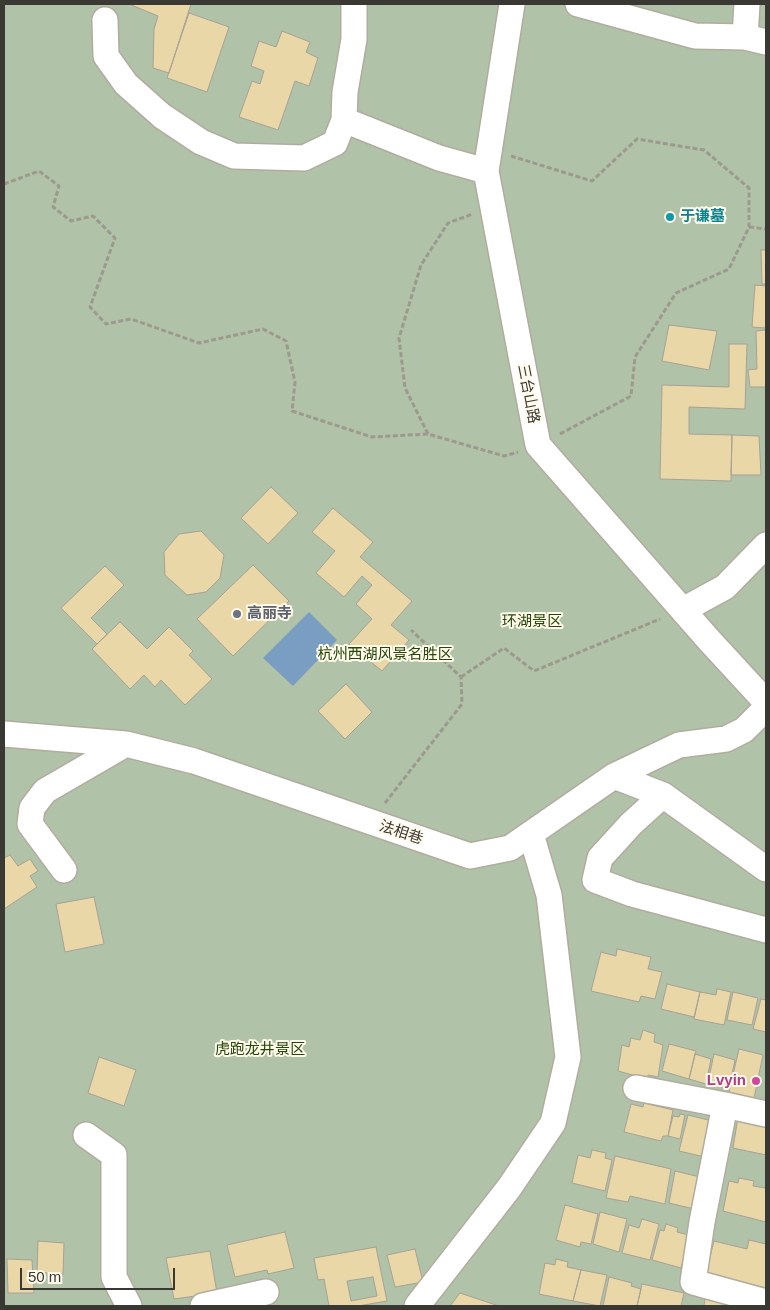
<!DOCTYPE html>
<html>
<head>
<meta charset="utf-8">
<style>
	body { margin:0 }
	#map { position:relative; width:770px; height:1310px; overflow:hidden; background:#f2ecde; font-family:Arial,sans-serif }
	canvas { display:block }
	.frame { position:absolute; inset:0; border:5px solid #3a3833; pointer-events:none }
	.scale { position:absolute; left:20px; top:1268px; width:155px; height:22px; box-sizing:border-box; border:2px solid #3a3833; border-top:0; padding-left:6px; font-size:15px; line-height:18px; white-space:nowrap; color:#3a3833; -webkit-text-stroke:4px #fffaeb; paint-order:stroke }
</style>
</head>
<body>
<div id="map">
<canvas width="770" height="1310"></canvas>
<div class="frame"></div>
<div class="scale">50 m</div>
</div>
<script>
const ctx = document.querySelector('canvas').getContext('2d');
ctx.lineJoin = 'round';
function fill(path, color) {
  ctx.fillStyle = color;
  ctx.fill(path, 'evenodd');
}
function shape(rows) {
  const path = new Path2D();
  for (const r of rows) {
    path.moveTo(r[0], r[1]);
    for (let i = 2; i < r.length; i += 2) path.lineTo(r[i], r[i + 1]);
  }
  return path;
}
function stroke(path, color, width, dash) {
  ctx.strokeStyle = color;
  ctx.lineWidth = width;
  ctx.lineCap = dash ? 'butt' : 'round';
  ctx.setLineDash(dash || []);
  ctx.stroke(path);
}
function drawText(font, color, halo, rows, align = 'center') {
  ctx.font = font + ' Arial,"Noto Sans SC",sans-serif';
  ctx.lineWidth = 4;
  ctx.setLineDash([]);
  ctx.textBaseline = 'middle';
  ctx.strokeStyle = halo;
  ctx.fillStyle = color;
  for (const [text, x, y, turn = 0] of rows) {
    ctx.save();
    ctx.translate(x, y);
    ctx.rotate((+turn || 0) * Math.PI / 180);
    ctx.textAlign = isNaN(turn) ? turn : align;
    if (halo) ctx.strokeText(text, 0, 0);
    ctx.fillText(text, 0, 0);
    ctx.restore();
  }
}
fill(shape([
	[4,4,766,4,766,1306,4,1306]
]), '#b0c2a7');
fill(shape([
	[309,612,337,640,293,686,263,658]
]), '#7a9ec2');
const building = shape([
	[129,4,191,4,169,73,153,68,154,29,158,16,129,4],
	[189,13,229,27,207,92,167,78,189,13],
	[282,31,310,42,306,52,318,58,309,86,295,81,278,130,239,117,252,81,260,84,264,71,251,66,259,41,276,47,282,31],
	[761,250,766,250,766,284,762,284,761,250],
	[755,285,766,286,766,328,752,327,755,285],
	[669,325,717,331,709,370,662,361,669,325],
	[766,330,766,387,750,387,748,370,757,369,756,331,766,330],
	[729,344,747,344,745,409,689,407,689,434,732,435,731,481,660,479,662,385,729,387,729,344],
	[732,435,759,436,761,475,731,475,732,435],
	[271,487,298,513,268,544,241,518,271,487],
	[333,508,373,542,360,557,412,601,391,625,409,640,382,671,349,644,372,619,356,604,372,585,362,576,344,597,316,573,335,551,312,532,333,508],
	[201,531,224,555,220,578,206,592,187,595,165,575,164,552,179,534,201,531],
	[253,565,289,601,233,656,197,619,253,565],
	[105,566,124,585,91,618,107,634,97,644,61,608,105,566],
	[120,622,147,649,169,627,193,651,189,655,212,679,185,705,161,680,155,687,144,675,130,689,92,649,120,622],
	[346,684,372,712,345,739,318,711,346,684],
	[10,855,18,866,30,859,38,871,30,876,37,887,4,909,4,858,10,855],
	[94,897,104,944,65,952,56,904,94,897],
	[617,949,651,957,648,969,662,972,655,999,641,996,639,1002,591,991,601,952,616,956,617,949],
	[667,984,700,992,694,1017,661,1009,667,984],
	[717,989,731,992,724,1025,694,1019,700,992,716,995,717,989],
	[733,992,758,998,752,1025,727,1020,733,992],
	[761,999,766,1000,766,1032,753,1029,761,999],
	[643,1030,655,1034,654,1042,663,1045,658,1077,648,1075,647,1079,618,1071,622,1045,629,1047,631,1038,640,1040,643,1030],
	[669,1044,696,1051,689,1079,662,1071,669,1044],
	[739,1049,763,1055,754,1098,729,1092,739,1049],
	[695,1054,711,1059,706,1084,689,1079,695,1054],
	[714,1054,735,1060,729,1088,708,1082,714,1054],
	[99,1057,136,1070,124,1106,88,1093,99,1057],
	[644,1103,673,1110,668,1136,663,1136,661,1141,624,1132,631,1104,643,1107,644,1103],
	[739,1111,752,1123,766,1126,766,1155,733,1148,739,1111],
	[680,1114,685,1115,680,1139,668,1136,673,1116,679,1117,680,1114],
	[688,1115,712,1121,705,1157,679,1151,688,1115],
	[592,1150,606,1153,605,1158,612,1160,605,1191,572,1183,578,1155,590,1158,592,1150],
	[615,1156,671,1169,665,1204,630,1196,628,1202,606,1198,615,1156],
	[675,1171,700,1177,694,1209,669,1203,675,1171],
	[739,1178,754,1181,753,1186,765,1188,766,1184,766,1222,723,1211,729,1181,738,1183,739,1178],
	[565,1205,598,1214,591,1244,581,1242,580,1247,556,1240,565,1205],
	[600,1212,627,1219,619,1252,593,1244,600,1212],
	[642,1219,659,1224,650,1260,622,1253,629,1225,639,1228,642,1219],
	[666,1224,678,1228,677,1232,689,1235,681,1268,652,1260,660,1230,664,1231,666,1224],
	[285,1232,294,1268,268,1274,267,1270,235,1277,227,1245,285,1232],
	[749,1240,766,1244,766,1288,706,1273,714,1241,747,1249,749,1240],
	[38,1241,64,1243,63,1274,37,1272,38,1241],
	[376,1247,387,1301,358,1306,329,1306,324,1279,318,1280,314,1258,376,1247],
	[373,1277,377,1296,351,1301,347,1281,373,1277],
	[415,1249,423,1282,395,1287,387,1255,415,1249],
	[210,1251,217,1293,174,1299,166,1258,210,1251],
	[7,1259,32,1260,34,1293,8,1293,7,1259],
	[556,1259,568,1262,567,1267,581,1270,573,1301,539,1294,545,1263,555,1265,556,1259],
	[581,1270,607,1275,600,1306,573,1301,581,1270],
	[609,1277,632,1283,631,1286,641,1289,637,1306,603,1306,609,1277],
	[642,1284,684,1293,681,1306,637,1306,642,1284],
	[460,1293,499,1306,450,1306,460,1293],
	[705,1299,733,1306,704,1306,705,1299]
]);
fill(building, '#ead7a7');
stroke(building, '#a7a295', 1);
const minor = shape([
	[512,4,486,171,538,445,708,639,766,702],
	[578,4,695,36,745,37],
	[747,4,745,37,766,42],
	[105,20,106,56,126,84,162,116,201,142,234,156,304,158,335,143,344,120,345,92,354,39,354,4],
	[344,120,439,158,486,171],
	[683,610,725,587,766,545],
	[4,734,126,744,194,761,470,856,510,848,614,776,679,745,726,739,744,730,766,708],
	[614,776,663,795,766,869],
	[663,795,631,824,600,858,595,880,632,894,766,930],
	[64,870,30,824,32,808,45,791,126,744],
	[636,1088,725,1105],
	[766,1114,725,1105,702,1222,693,1282,766,1302],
	[86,1135,114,1155,114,1277,129,1306],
	[203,1306,266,1292],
	[417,1306,509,1188,553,1123,568,1057,549,895,531,834]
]);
stroke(minor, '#b1ac9f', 28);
stroke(shape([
	[511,156,592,181,637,139,704,150,749,188,749,227,729,269,676,293,635,357,631,396,558,435],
	[4,184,39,171,59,186,53,207,71,221,93,216,115,238,90,307,106,324,131,319,199,343,263,329,286,341,295,382,292,411,372,437,428,434,504,456,518,452],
	[749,227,766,229],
	[428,434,405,388,399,338,421,265,448,223,473,214],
	[461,677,504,648,534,671,660,619],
	[385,803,462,704,461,677,411,630]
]), '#9d998f', 3, [5, 2.5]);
stroke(minor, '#fff', 25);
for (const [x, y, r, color] of [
	[670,217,5,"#0f9aa8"],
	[237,614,5,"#6b7280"],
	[756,1081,5,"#d1479c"]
]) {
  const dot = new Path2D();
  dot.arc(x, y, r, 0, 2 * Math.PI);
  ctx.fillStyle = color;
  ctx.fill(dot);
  stroke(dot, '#fffaeb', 2);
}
drawText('bold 15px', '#0d838f', '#fffaeb', [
	["于谦墓",680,217]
], 'left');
drawText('15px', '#3a3833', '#fffaeb', [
	["三台山路",528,394,79],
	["法相巷",401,833,18]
]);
drawText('bold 15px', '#5b616d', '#fffaeb', [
	["高丽寺",247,614]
], 'left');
drawText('15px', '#234507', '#fffaeb', [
	["环湖景区",532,622],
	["杭州西湖风景名胜区",385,655],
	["虎跑龙井景区",260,1050]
]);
drawText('bold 15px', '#b23c85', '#fffaeb', [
	["Lvyin",746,1081]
], 'right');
</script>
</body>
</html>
